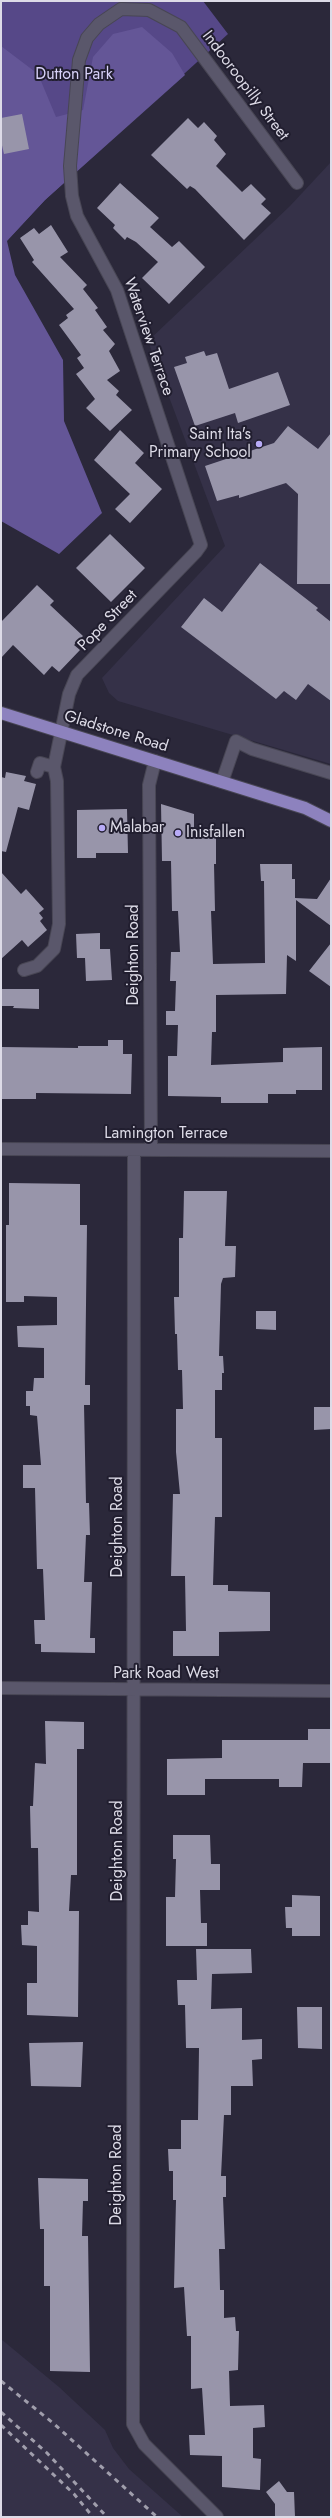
<!DOCTYPE html>
<html>
<head>
<meta charset="utf-8">
<style>
	body { margin:0 }
	#map { position:relative; width:332px; height:2518px; overflow:hidden; background:#2b283a; font-family:Jost,sans-serif }
	canvas { display:block }
	.frame { position:absolute; inset:0; border:2px solid #dddbe7; pointer-events:none }
</style>
</head>
<body>
<div id="map">
<canvas width="332" height="2518"></canvas>
<div class="frame"></div>
</div>
<script>
const ctx = document.querySelector('canvas').getContext('2d');
ctx.lineJoin = 'round';
function fill(path, color) {
  ctx.fillStyle = color;
  ctx.fill(path, 'evenodd');
}
function shape(rows) {
  const path = new Path2D();
  for (const r of rows) {
    path.moveTo(r[0], r[1]);
    for (let i = 2; i < r.length; i += 2) path.lineTo(r[i], r[i + 1]);
  }
  return path;
}
function stroke(path, color, width, dash) {
  ctx.strokeStyle = color;
  ctx.lineWidth = width;
  ctx.lineCap = dash ? 'butt' : 'round';
  ctx.setLineDash(dash || []);
  ctx.stroke(path);
}
function drawText(font, color, halo, rows, align = 'center') {
  ctx.font = font + ' Jost,sans-serif';
  ctx.lineWidth = 4;
  ctx.setLineDash([]);
  ctx.textBaseline = 'middle';
  ctx.strokeStyle = halo;
  ctx.fillStyle = color;
  for (const [text, x, y, turn = 0] of rows) {
    ctx.save();
    ctx.translate(x, y);
    ctx.rotate((+turn || 0) * Math.PI / 180);
    ctx.textAlign = isNaN(turn) ? turn : align;
    if (halo) ctx.strokeText(text, 0, 0);
    ctx.fillText(text, 0, 0);
    ctx.restore();
  }
}
fill(shape([
	[331,162,331,764,118,701,109,693,102,678,225,546,148,341,290,206],
	[1,2339,59,2387,105,2430,113,2448,129,2469,183,2517,1,2517]
]), '#353148');
fill(shape([
	[1,1,203,1,228,34,45,200,1,247]
]), '#564888');
fill(shape([
	[142,27,172,53,185,75,45,200,7,241,15,275,63,360,64,421,102,513,59,554,1,521,1,46,38,74,56,117,83,110,93,57,113,34]
]), '#645697');
fill(shape([
	[22,114,29,149,4,154,1,141,1,118],
	[188,118,198,128,204,122,217,136,214,140,226,154,216,166,242,192,251,184,266,199,261,204,271,213,244,240,195,189,190,186,187,189,151,155],
	[120,183,159,218,150,227,172,247,179,241,205,267,169,304,142,278,158,262,136,242,127,237,125,240,113,228,115,225,97,208],
	[51,225,68,252,60,257,87,285,83,289,98,308,95,310,107,327,103,330,115,344,109,351,120,371,107,380,119,391,116,395,132,410,110,431,86,408,95,399,76,374,84,368,77,358,81,355,59,325,68,318,66,315,74,309,32,262,34,260,20,238,34,228,39,234],
	[204,351,206,356,217,353,229,389,278,372,290,405,238,423,235,413,195,426,174,367,187,363,185,357],
	[288,426,318,449,331,433,331,584,297,584,298,494,286,483,239,498,239,495,217,501,205,466,274,443],
	[120,430,144,453,135,463,162,489,130,523,115,509,130,494,94,460],
	[110,534,145,568,111,602,76,568],
	[260,563,318,608,316,610,331,622,331,701,308,684,296,700,284,691,276,699,181,627,204,598,222,612],
	[37,585,54,601,50,605,83,636,74,645,80,650,59,672,52,666,44,675,13,645,1,658,1,622],
	[6,772,26,776,24,781,36,784,29,810,18,807,6,852,1,851,1,777,5,778],
	[161,804,194,814,194,829,216,829,216,864,214,864,215,911,211,911,213,964,265,963,264,881,261,881,260,864,292,864,292,879,295,879,295,898,317,899,331,878,331,926,296,900,296,961,287,955,286,994,216,995,216,1032,212,1032,211,1065,283,1062,283,1048,322,1047,322,1090,296,1090,296,1094,268,1094,268,1103,221,1103,221,1097,168,1096,168,1056,177,1056,178,1025,166,1025,166,1011,175,1011,176,981,170,981,171,952,180,952,178,911,172,911,171,861,162,861],
	[127,809,128,853,96,853,96,858,77,858,77,810],
	[1,872,21,894,26,889,44,909,39,913,43,918,40,921,47,930,28,947,22,940,1,959],
	[100,933,100,949,110,949,112,980,86,981,85,958,77,958,76,934],
	[331,943,331,987,309,971],
	[1,989,39,989,39,1009,13,1008,14,1006,1,1006],
	[108,1040,123,1040,123,1054,132,1054,131,1094,36,1093,36,1099,1,1099,1,1047,78,1048,78,1046,108,1046],
	[9,1183,80,1184,80,1225,87,1225,85,1385,90,1385,90,1405,84,1405,86,1503,89,1503,90,1535,86,1535,84,1582,92,1582,90,1638,95,1638,95,1653,41,1652,41,1644,35,1644,34,1620,45,1620,43,1569,37,1569,35,1488,23,1488,23,1465,41,1465,37,1416,30,1415,30,1406,26,1406,26,1391,33,1391,34,1378,44,1378,44,1348,18,1347,17,1326,57,1325,57,1297,24,1296,24,1302,6,1302,6,1225,9,1225],
	[184,1191,227,1191,225,1246,236,1246,235,1277,223,1278,221,1284,219,1356,223,1356,224,1373,222,1373,222,1390,215,1390,215,1438,222,1438,222,1517,215,1517,213,1585,228,1585,228,1591,270,1592,270,1631,219,1632,219,1656,173,1656,173,1631,186,1631,185,1576,171,1576,173,1494,180,1494,176,1452,176,1409,183,1409,182,1370,178,1370,177,1334,175,1334,174,1297,179,1297,179,1238,183,1238],
	[256,1311,276,1311,276,1330,256,1329],
	[314,1407,331,1407,331,1429,314,1430],
	[45,1721,84,1722,84,1749,77,1749,77,1875,71,1875,69,1911,79,1911,78,2017,27,2015,27,1983,37,1983,37,1946,22,1945,21,1925,28,1925,28,1911,39,1912,38,1848,31,1848,30,1806,33,1806,35,1763,46,1764],
	[308,1729,331,1729,331,1763,303,1763,302,1787,279,1787,279,1779,205,1779,205,1795,167,1795,167,1759,222,1758,222,1740,308,1740],
	[173,1835,210,1835,211,1864,220,1864,220,1890,200,1890,201,1923,207,1923,207,1946,166,1946,166,1897,175,1897,176,1859,173,1859],
	[292,1895,320,1896,320,1936,292,1936,292,1928,286,1928,285,1907,292,1907],
	[196,1949,251,1949,252,1973,212,1974,211,2009,242,2008,242,2040,262,2039,262,2059,252,2060,253,2086,231,2086,231,2115,224,2115,221,2176,226,2176,226,2197,223,2197,225,2249,219,2249,220,2290,224,2290,224,2318,235,2317,236,2331,239,2331,238,2370,229,2371,230,2406,264,2405,265,2427,253,2428,253,2458,261,2459,260,2490,222,2487,222,2456,190,2455,189,2435,205,2435,202,2388,191,2389,191,2336,187,2336,184,2287,174,2288,176,2200,173,2200,173,2171,169,2171,168,2149,181,2149,181,2120,198,2120,199,2048,186,2048,185,2005,178,2005,177,1980,197,1980],
	[297,2007,322,2007,322,2049,298,2048],
	[83,2042,81,2087,31,2086,29,2043],
	[38,2178,88,2179,88,2201,83,2201,82,2236,88,2236,90,2372,50,2371,50,2286,44,2286,44,2229,40,2229],
	[279,2481,287,2492,294,2492,295,2517,275,2517,275,2504,266,2492]
]), '#9895aa');
const minor = shape([
	[37,772,40,763,54,767,69,694,77,675,196,552,201,545,117,290,77,216,72,196,70,166,79,60,87,38,99,24,121,9,149,10,181,27,297,183],
	[222,782,236,741,252,749,331,773],
	[24,970,37,966,54,949,59,924,57,781,54,767],
	[1,1149,331,1151],
	[151,1150,149,785,155,761],
	[134,1151,133,2424,144,2444,217,2517],
	[1,1688,331,1691]
]);
const major = shape([
	[1,713,305,808,331,821]
]);
stroke(minor, '#484654', 14);
stroke(major, '#484654', 14);
stroke(minor, '#5a576b', 12);
stroke(major, '#8d82be', 12);
stroke(shape([
	[1,2381,53,2423,157,2517],
	[1,2412,47,2453,107,2517],
	[1,2425,74,2494,93,2517]
]), '#a09eac', 3, [5, 5]);
for (const [x, y, r, color] of [
	[259,444,4,"#b8abf7"],
	[102,828,4,"#b8abf7"],
	[178,833,4,"#b8abf7"]
]) {
  const dot = new Path2D();
  dot.arc(x, y, r, 0, 2 * Math.PI);
  ctx.fillStyle = color;
  ctx.fill(dot);
  stroke(dot, '#211e2f', 1.5);
}
drawText('16px', '#d8d2f9', '#211e2f', [
	["Dutton Park",74,75]
]);
drawText('16px', '#dddbe7', '#211e2f', [
	["Indooroopilly Street",245,86,53],
	["Waterview Terrace",148,337,71],
	["Pope Street",108,621,-46],
	["Gladstone Road",116,732,17],
	["Deighton Road",134,955,-90],
	["Lamington Terrace",166,1134],
	["Deighton Road",118,1527,-90],
	["Park Road West",166,1674],
	["Deighton Road",118,1851,-90],
	["Deighton Road",117,2175,-90]
]);
drawText('16px', '#dddbe7', '#211e2f', [
	["Saint Ita's",251,435,"right"],
	["Primary School",251,453,"right"],
	["Malabar",110,828],
	["Inisfallen",186,833]
], 'left');
</script>
</body>
</html>
